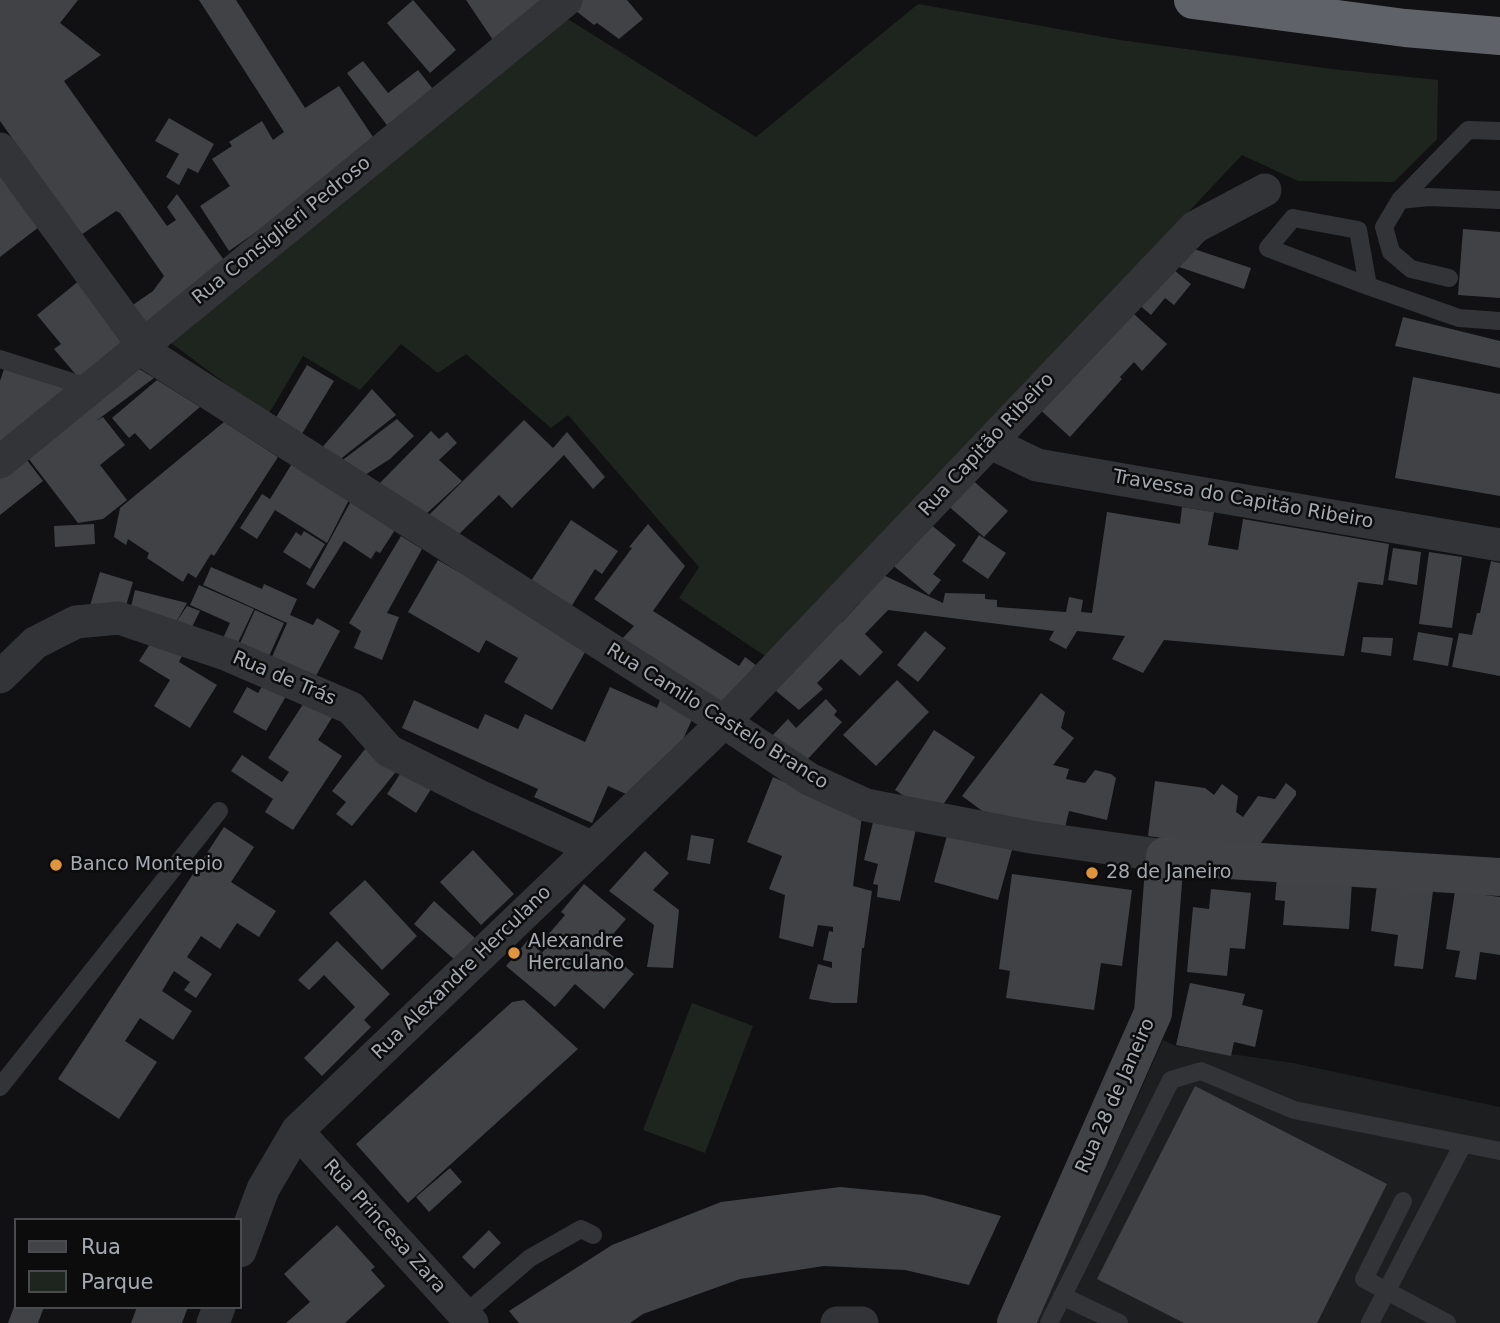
<!DOCTYPE html>
<html>
<head>
<meta charset="utf-8">
<style>
	body { margin:0 }
	#map { position:relative; width:1500px; height:1323px; overflow:hidden; background:#111113; font-family:"DejaVu Sans",sans-serif }
	canvas { display:block }
	.legend { position:absolute; left:14px; top:1218px; width:228px; height:91px; box-sizing:border-box; background:#0c0c0d; border:2px solid #494b4f; margin:0; padding:9px 12px; list-style:none; font-size:21px; color:#a4aab2 }
	.legend li { display:flex; align-items:center; gap:14px; height:35px }
	.legend b { width:35px; border:2px solid #494b4f }
</style>
</head>
<body>
<div id="map">
<canvas width="1500" height="1323"></canvas>
<ul class="legend">
<li><b style="height:9px;background:#414347"></b>Rua</li>
<li><b style="height:19px;background:#1e251e"></b>Parque</li>
</ul>
</div>
<script>
const ctx = document.querySelector('canvas').getContext('2d');
ctx.lineJoin = 'round';
function fill(path, color) {
  ctx.fillStyle = color;
  ctx.fill(path, 'evenodd');
}
function shape(rows) {
  const path = new Path2D();
  for (const r of rows) {
    path.moveTo(r[0], r[1]);
    for (let i = 2; i < r.length; i += 2) path.lineTo(r[i], r[i + 1]);
  }
  return path;
}
function stroke(path, color, width, dash) {
  ctx.strokeStyle = color;
  ctx.lineWidth = width;
  ctx.lineCap = dash ? 'butt' : 'round';
  ctx.setLineDash(dash || []);
  ctx.stroke(path);
}
function drawText(font, color, halo, rows, align = 'center') {
  ctx.font = font + ' "DejaVu Sans",sans-serif';
  ctx.lineWidth = 5;
  ctx.setLineDash([]);
  ctx.textBaseline = 'middle';
  ctx.strokeStyle = halo;
  ctx.fillStyle = color;
  for (const [text, x, y, turn = 0] of rows) {
    ctx.save();
    ctx.translate(x, y);
    ctx.rotate((+turn || 0) * Math.PI / 180);
    ctx.textAlign = isNaN(turn) ? turn : align;
    if (halo) ctx.strokeText(text, 0, 0);
    ctx.fillText(text, 0, 0);
    ctx.restore();
  }
}
fill(shape([
	[1163,1040,1176,1046,1293,1063,1500,1107,1500,1323,1036,1323]
]), '#1d1e1f');
fill(shape([
	[918,4,1120,40,1332,69,1438,80,1437,139,1394,182,1298,181,1242,155,768,658,679,598,699,567,568,415,551,428,466,354,438,373,401,344,360,390,303,356,268,415,171,343,563,16,756,137],
	[692,1003,753,1026,705,1153,643,1130]
]), '#1e251e');
fill(shape([
	[0,0,78,0,60,23,101,55,64,81,167,226,176,220,167,207,177,194,231,270,149,329,130,307,153,291,164,276,120,213,116,211,81,235,0,121],
	[199,0,236,0,305,108,339,86,379,146,229,251,200,206,230,186,212,159,232,146,229,142,262,121,273,140,284,132],
	[413,0,456,50,430,73,387,23],
	[466,0,547,0,495,43],
	[579,0,627,0,643,19,619,39,597,23,594,25,571,7],
	[363,61,388,93,418,70,436,93,390,129,347,73],
	[169,118,214,144,198,173,188,168,179,185,166,177,179,154,155,141],
	[0,158,48,220,0,257],
	[1463,229,1500,232,1500,298,1458,295],
	[1182,245,1251,268,1244,289,1176,266],
	[1168,265,1191,284,1174,305,1165,298,1151,315,1137,303],
	[80,280,132,345,83,383,54,349,61,344,37,315],
	[1125,306,1167,344,1142,371,1134,362,1120,377,1122,379,1070,437,1035,405],
	[1403,317,1500,341,1500,368,1395,346],
	[131,364,154,378,96,421,103,417,125,445,100,465,127,500,103,519,78,523,25,454],
	[307,365,334,381,300,437,274,421],
	[5,366,68,385,0,452,0,381],
	[1413,377,1500,394,1500,496,1395,478],
	[157,380,200,407,150,450,135,433,129,438,112,418],
	[372,389,396,415,338,461,320,450],
	[397,419,414,436,390,459,365,475,340,462],
	[524,420,553,448,567,432,605,477,593,489,564,455,512,508,499,495,458,535,427,517],
	[224,422,278,457,214,556,211,554,196,578,188,573,183,582,147,558,149,553,128,539,126,545,114,537,120,508],
	[431,431,439,439,447,432,457,443,439,460,462,481,425,515,377,486],
	[20,451,43,481,0,515,0,467],
	[293,462,350,498,327,543,275,510,257,539,240,528,262,494,270,499],
	[970,478,1008,511,984,537,946,504],
	[351,501,395,530,380,553,376,551,371,559,344,541,314,589,306,584],
	[1182,507,1214,512,1208,545,1238,550,1243,519,1389,544,1383,585,1358,582,1344,656,1164,640,1143,673,1112,659,1125,636,1077,631,1066,649,1049,640,1054,631,888,610,865,634,883,652,860,676,841,659,817,683,823,689,799,710,770,686,835,617,842,622,859,604,879,573,943,603,945,593,985,594,985,599,997,600,997,607,1066,612,1069,597,1083,600,1081,612,1092,613,1107,512,1180,524],
	[571,520,618,551,602,574,595,569,569,610,529,584],
	[925,520,956,545,933,574,941,580,929,595,890,563],
	[94,524,95,544,55,547,54,526],
	[648,524,685,566,653,611,739,666,745,657,761,669,727,710,619,642,634,626,594,599,632,548,629,547],
	[304,531,325,544,310,569,283,552,296,532,301,536],
	[979,535,1006,553,988,579,962,561],
	[401,536,422,549,387,613,399,617,382,660,354,648,361,631,349,623],
	[1393,548,1421,552,1417,585,1388,580],
	[1429,552,1462,557,1452,628,1419,624],
	[438,560,588,647,552,710,504,682,518,658,486,640,479,653,408,612],
	[1491,561,1500,563,1500,676,1452,667,1459,633,1472,635,1477,613,1480,613],
	[211,567,262,589,264,584,297,599,290,615,313,625,317,618,340,631,310,687,267,668,287,623,203,585],
	[100,572,133,582,122,619,89,609],
	[199,585,254,609,234,651,220,645,230,623,190,605],
	[135,590,187,603,175,624,187,606,200,611,189,633,128,619],
	[255,610,284,623,265,665,236,652],
	[925,631,946,648,918,682,897,665],
	[1418,632,1453,638,1448,666,1413,660],
	[155,636,183,654,179,662,217,685,190,728,154,706,170,680,139,661],
	[1363,637,1393,638,1391,656,1361,652],
	[267,678,289,691,266,731,233,712,247,687,258,693],
	[897,680,929,712,876,766,843,735],
	[610,687,657,708,660,700,694,715,653,806,608,786,592,823,534,797,538,789,402,728,414,700,478,729,485,714,518,729,525,714,585,742],
	[1041,693,1065,712,1061,728,1074,738,1053,765,1069,769,1066,779,1085,783,1095,770,1111,774,1116,778,1107,820,1069,811,1064,832,989,816,962,796],
	[309,695,335,713,318,740,342,756,293,830,265,812,273,799,231,771,242,755,282,782,289,772,268,758],
	[826,699,837,711,834,715,842,722,806,761,770,738,788,719,796,728],
	[934,730,975,757,935,817,895,790],
	[369,744,399,768,352,826,336,814,346,802,332,791],
	[404,768,433,786,416,813,387,794],
	[773,777,862,816,853,886,872,891,864,948,862,948,857,1003,833,1003,809,999,818,964,832,968,832,962,823,960,829,931,833,932,833,927,818,925,813,947,779,938,785,895,769,889,782,856,747,842],
	[1155,781,1205,788,1214,795,1222,784,1238,796,1236,812,1243,817,1258,796,1275,799,1286,783,1296,791,1296,795,1255,851,1148,836],
	[874,818,916,829,900,901,877,897,878,885,873,884,878,864,864,860],
	[224,827,254,847,231,882,276,911,259,937,237,923,220,949,201,936,187,957,212,974,196,998,184,990,190,982,174,971,162,991,192,1011,173,1040,140,1018,125,1041,157,1062,119,1119,58,1079],
	[948,832,1012,850,998,900,934,882],
	[691,835,714,839,710,864,687,860],
	[473,850,514,894,481,925,440,882],
	[645,851,669,873,653,890,679,910,673,968,647,967,654,925,609,891],
	[1012,874,1132,890,1122,966,1101,963,1094,1010,1006,998,1010,971,999,969],
	[1277,876,1352,881,1349,929,1283,925,1285,901,1275,900],
	[365,880,417,936,382,970,329,913],
	[584,884,626,919,602,947,634,974,604,1009,575,984,555,1007,506,966,528,940,542,953,552,940,547,936,565,915,561,912],
	[1377,884,1433,891,1423,969,1394,966,1398,935,1371,931],
	[1211,889,1251,893,1245,949,1230,948,1227,976,1187,972,1193,907,1209,909],
	[1455,891,1500,897,1500,955,1480,952,1476,980,1455,977,1460,951,1446,949],
	[434,901,475,938,456,961,414,924],
	[337,941,390,994,364,1020,371,1027,322,1076,304,1058,355,1007,324,975,309,990,298,980],
	[1190,983,1245,994,1242,1005,1263,1010,1255,1047,1234,1042,1231,1056,1176,1045],
	[524,1000,578,1049,408,1203,356,1144,512,1002],
	[1195,1086,1387,1184,1317,1323,1184,1323,1097,1279],
	[450,1168,462,1182,429,1212,416,1197],
	[840,1187,924,1195,1001,1216,969,1285,905,1270,824,1266,740,1279,643,1314,630,1323,519,1323,509,1311,612,1245,721,1202],
	[337,1225,375,1267,371,1270,385,1286,345,1323,286,1323,310,1302,284,1274],
	[489,1230,501,1243,474,1269,462,1257],
	[14,1307,44,1307,38,1323,8,1323],
	[137,1307,188,1307,182,1323,131,1323]
]), '#404245');
stroke(shape([
	[1400,200,1468,130,1500,131],
	[1449,278,1411,269,1391,252,1384,227,1400,200,1429,197,1500,200],
	[1368,286,1358,230,1293,218,1268,248,1368,286,1459,318,1500,321],
	[0,359,91,388],
	[0,1087,219,811],
	[1403,1201,1364,1279,1447,1323],
	[1062,1296,1119,1323],
	[460,1318,530,1258,581,1229,593,1235],
	[1049,1323,1171,1080,1201,1071,1294,1110,1500,1151],
	[1370,1323,1463,1144]
]), '#333437', 18);
stroke(shape([
	[0,149,151,356,724,722,809,779,866,805,1031,837,1165,856],
	[991,443,1037,465,1500,545],
	[0,462,566,0],
	[0,677,35,643,76,622,119,618,228,655,351,708,389,751,479,796,593,848],
	[297,1131,472,1323],
	[240,1251,263,1189,297,1131,724,722,1195,227,1265,190],
	[213,1323,219,1307],
	[837,1323,862,1323]
]), '#333437', 33);
stroke(shape([
	[1016,1323,1153,1013,1165,856,1500,877]
]), '#414347', 38);
stroke(shape([
	[1193,0,1405,28,1500,36]
]), '#5f6268', 38);
for (const [x, y, r, color] of [
	[56,865,7,"#de953e"],
	[1092,873,7,"#de953e"],
	[514,953,7,"#de953e"]
]) {
  const dot = new Path2D();
  dot.arc(x, y, r, 0, 2 * Math.PI);
  ctx.fillStyle = color;
  ctx.fill(dot);
  stroke(dot, '#0c0c0d', 2.5);
}
drawText('19px', '#a4aab2', '#0c0c0d', [
	["Rua Consiglieri Pedroso",282,231,-39],
	["Rua Capitão Ribeiro",987,445,-47],
	["Travessa do Capitão Ribeiro",1243,500,10],
	["Rua de Trás",284,679,23],
	["Rua Camilo Castelo Branco",717,717,32],
	["Rua Alexandre Herculano",462,973,-44],
	["Rua 28 de Janeiro",1116,1096,-66],
	["Rua Princesa Zara",384,1227,48]
]);
drawText('19px', '#a4aab2', '#0c0c0d', [
	["Banco Montepio",70,865],
	["28 de Janeiro",1106,873],
	["Alexandre",528,942],
	["Herculano",528,964]
], 'left');
</script>
</body>
</html>
